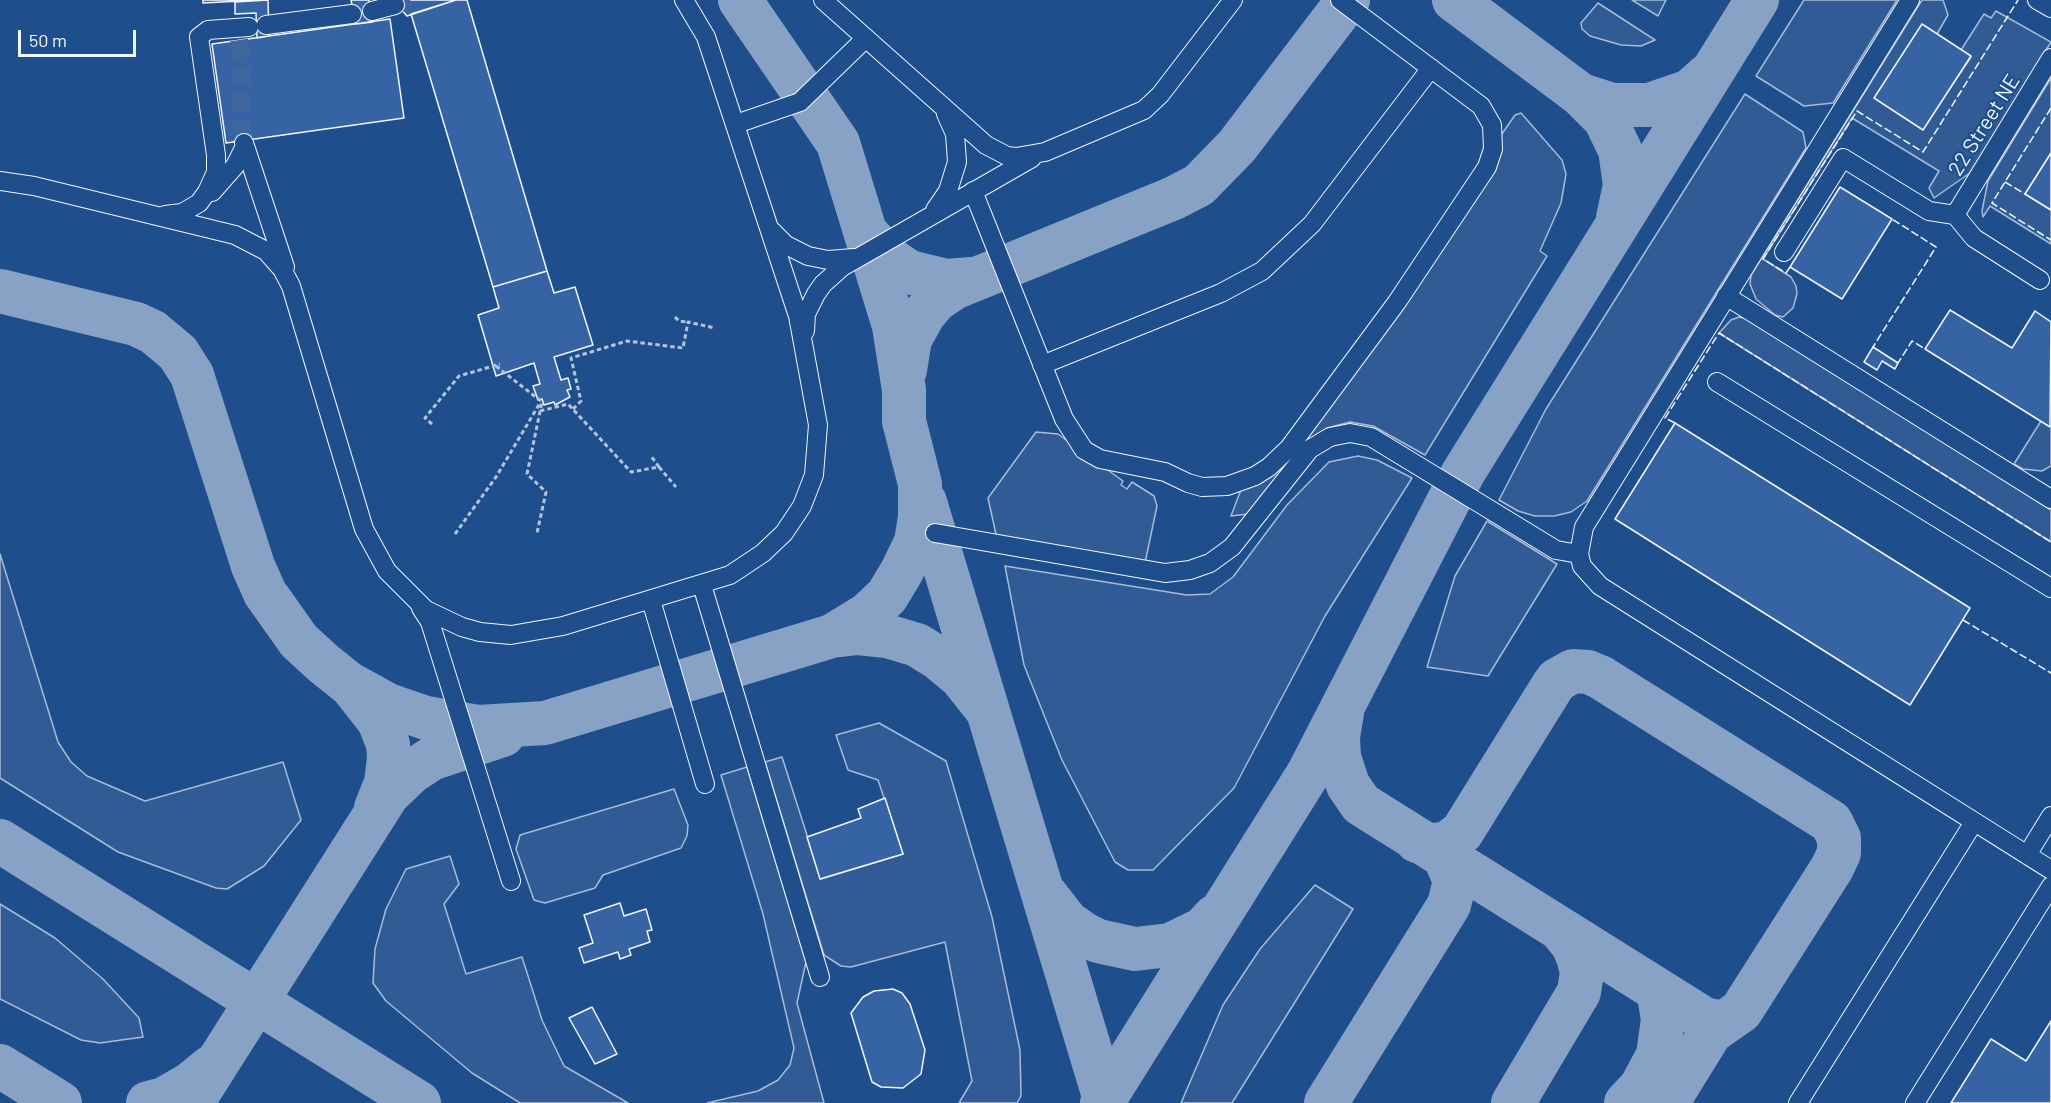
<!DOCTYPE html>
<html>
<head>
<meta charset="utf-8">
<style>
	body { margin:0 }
	#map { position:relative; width:2051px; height:1103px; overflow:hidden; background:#1f4e8c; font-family:Barlow,sans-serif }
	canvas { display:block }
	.scale { position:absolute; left:18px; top:30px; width:118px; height:27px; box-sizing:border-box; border:3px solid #f2f6ff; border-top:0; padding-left:8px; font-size:18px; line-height:21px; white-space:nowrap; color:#f2f6ff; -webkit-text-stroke:4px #1f4e8c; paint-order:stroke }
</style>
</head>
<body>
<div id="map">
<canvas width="2051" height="1103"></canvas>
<div class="scale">50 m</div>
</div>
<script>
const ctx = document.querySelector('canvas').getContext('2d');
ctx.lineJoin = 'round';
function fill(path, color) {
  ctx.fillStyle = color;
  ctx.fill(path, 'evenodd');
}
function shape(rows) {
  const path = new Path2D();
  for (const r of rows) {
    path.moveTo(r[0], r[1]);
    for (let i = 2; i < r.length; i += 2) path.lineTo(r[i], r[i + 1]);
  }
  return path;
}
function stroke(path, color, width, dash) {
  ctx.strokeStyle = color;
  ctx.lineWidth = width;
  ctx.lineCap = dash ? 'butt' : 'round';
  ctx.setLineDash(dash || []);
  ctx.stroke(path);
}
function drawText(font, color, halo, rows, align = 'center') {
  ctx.font = font + ' Barlow,sans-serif';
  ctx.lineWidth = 4.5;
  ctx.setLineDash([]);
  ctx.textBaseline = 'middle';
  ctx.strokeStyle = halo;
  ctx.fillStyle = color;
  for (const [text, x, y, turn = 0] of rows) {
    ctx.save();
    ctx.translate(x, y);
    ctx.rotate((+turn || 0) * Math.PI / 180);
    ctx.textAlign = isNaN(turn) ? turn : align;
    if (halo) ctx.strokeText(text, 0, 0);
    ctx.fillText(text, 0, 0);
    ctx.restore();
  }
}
const built = shape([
	[1632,0,1666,0,1658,16,1632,0],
	[1804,0,1897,0,1833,103,1804,106,1756,76,1804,0],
	[1922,0,1943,0,1948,15,1937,34,1923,129,1971,57,1961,50,1984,14,1991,18,1996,11,2051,42,1970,173,1934,198,1929,188,1939,171,1852,118,1763,259,1791,277,1796,286,1797,294,1793,308,1783,317,1775,315,1756,299,1750,284,1751,275,1922,0],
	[1598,3,1655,40,1641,46,1621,45,1590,36,1582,29,1581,23,1598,3],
	[2051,78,2051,153,2025,194,2051,210,2051,244,1990,206,1983,217,1982,211,1988,181,2051,78],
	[1745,94,1803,132,1806,148,1587,501,1571,512,1554,516,1535,516,1518,511,1499,500,1546,409,1745,94],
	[1521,113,1562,160,1566,174,1561,203,1540,251,1547,256,1425,455,1373,426,1350,422,1327,428,1300,448,1248,514,1231,516,1242,487,1267,475,1515,115,1521,113],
	[1739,317,1748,319,2051,510,2051,542,1719,333,1731,320,1739,317],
	[2041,421,2051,426,2051,466,2042,471,2023,469,2014,464,2041,421],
	[1036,432,1058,434,1123,481,1121,485,1127,489,1132,482,1154,496,1157,506,1145,563,997,539,988,498,1036,432],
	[1358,456,1377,460,1412,478,1325,616,1234,788,1153,870,1128,870,1115,862,1062,760,1024,665,1005,566,1187,595,1210,594,1233,577,1287,505,1329,462,1358,456],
	[1487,521,1557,564,1488,676,1427,667,1455,576,1487,521],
	[0,554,58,742,71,762,87,776,145,801,283,762,301,820,264,866,227,889,216,888,118,852,0,778,0,554],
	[879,723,946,761,992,917,1020,1050,1021,1096,1017,1103,959,1103,972,1081,945,942,851,967,841,966,824,955,765,762,782,757,821,879,903,854,878,780,848,770,836,735,879,723],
	[747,767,806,962,797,1003,824,1103,707,1103,758,1091,778,1080,790,1065,794,1048,763,914,721,775,747,767],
	[674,789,688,825,687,836,681,848,603,875,595,888,545,903,534,900,516,849,520,835,674,789],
	[450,856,459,884,444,904,466,974,522,957,542,1020,564,1066,628,1103,520,1103,472,1073,386,1001,373,983,375,949,386,909,406,869,450,856],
	[1315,885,1353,909,1232,1103,1181,1103,1223,1005,1260,949,1315,885],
	[0,904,55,938,103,979,139,1018,143,1037,100,1043,81,1040,0,999,0,904]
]);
fill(built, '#305b95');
stroke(built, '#a8bbd7', 1.5);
stroke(shape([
	[740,0,838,143,894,326,904,390,904,421,920,484,920,517,916,542,902,571,887,596,868,614,832,636],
	[1454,0,1581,95],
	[1618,218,1625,185,1620,150,1605,119,1581,95,1612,105,1649,105,1690,91,1708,75],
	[866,233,890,259,909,272,946,281,972,279],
	[0,291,136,324,153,332,178,353,192,375,253,566,265,593,299,641,323,663,348,683,388,705,426,718,478,727,545,723,832,636,858,633,887,636,917,645,938,658,961,677,988,711],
	[905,370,910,339,924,314,936,300,954,288,1174,198,1199,185,1237,146,1348,0],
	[925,502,1106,1103],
	[353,688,379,721,388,744,389,758,386,783,376,808],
	[1342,713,1338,737,1339,757,1348,785,1361,804,1704,1019,1719,1022,1727,1020],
	[0,841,419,1103],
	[1417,841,1430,845,1446,844,1462,832,1552,687,1557,680,1573,671,1588,672,1600,677,1831,822,1839,838,1839,853,1832,868,1741,1011,1711,1032,1667,1103],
	[1046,895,1067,922,1084,934,1098,941,1135,949,1170,945,1203,929,1214,917],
	[0,1066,60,1103],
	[148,1103,164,1099,190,1084,211,1067],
	[192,1103,388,794,410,773,431,759,503,735],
	[1102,1103,1308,774,1463,473,1757,0],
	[1326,1103,1449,905,1455,881,1445,858],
	[1513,1103,1579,992,1582,972,1578,957,1573,945,1560,929],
	[1626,1103,1641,1087,1658,1055,1663,1019,1658,990]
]), '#88a2c6', 44);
const building = shape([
	[203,0,259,0,203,3,203,0],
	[268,0,269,36,257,38,256,13,235,14,235,2,268,0],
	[351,0,369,0,373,22,356,24,351,0],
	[393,0,456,0,407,16,393,0],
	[456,0,467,0,547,271,493,287,411,14,456,0],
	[390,19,404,118,226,143,212,44,390,19],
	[1922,24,1971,56,1923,130,1874,98,1922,24],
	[2051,153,2051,210,2025,194,2051,153],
	[1840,187,1892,219,1842,299,1790,267,1840,187],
	[547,271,554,293,575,287,593,345,554,357,561,380,568,378,571,389,567,390,570,397,555,405,554,402,544,405,542,399,538,400,533,386,540,384,534,363,496,376,478,315,499,308,493,287,547,271],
	[1950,310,2012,348,2035,311,2051,322,2050,427,1925,349,1950,310],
	[1873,347,1898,363,1895,369,1882,361,1877,370,1864,362,1873,347],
	[1675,423,1970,608,1910,705,1615,519,1675,423],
	[885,798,903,854,820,879,807,837,861,818,858,809,885,798],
	[620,903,624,916,646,909,652,930,647,931,650,942,629,949,631,955,620,959,618,952,584,963,579,948,593,943,584,915,620,903],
	[893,989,902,993,910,1004,925,1050,921,1074,903,1088,881,1087,872,1082,851,1013,863,997,874,991,893,989],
	[592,1007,617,1054,595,1064,569,1018,592,1007],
	[2051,1021,2051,1103,1951,1103,1991,1039,2026,1061,2051,1021]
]);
fill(building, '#3563a3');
stroke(building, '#f2f6ff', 1.5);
stroke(shape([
	[395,5,410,0],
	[239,40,242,60,241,125,244,143]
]), '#3f679d', 18, [18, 9]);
const minor = shape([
	[823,0,986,145,1007,156,1016,157,1045,152,1144,110,1160,95,1233,0],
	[2037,0,2051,8],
	[372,11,395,5],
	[266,25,352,14],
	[736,124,800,102,866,38],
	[244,143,285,267],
	[0,181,34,186,235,235,266,251,282,269,291,286,364,529,387,571,426,610,462,627,480,632,511,635,563,626,730,575,763,553,784,533,802,506,814,475,818,425,798,316,706,37,684,0],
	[973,191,1064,419,1084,450,1100,459,1165,472,1188,483,1202,487,1227,486,1255,476,1269,467,1289,448,1397,302,1487,167,1493,149,1492,125,1481,106,1340,0],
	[212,192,235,166,244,148],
	[935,210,948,191,957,162,955,134,946,114],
	[165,215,182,213,199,203,207,192,216,172,216,155,199,37,208,30,249,27],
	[1955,215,2051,58],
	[771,230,786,245,808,256,828,260,854,258],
	[1784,252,1843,158,1929,211,1955,215,1974,238,2040,280],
	[1726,296,2051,499],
	[805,331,806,314,816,294,823,284,842,267,1032,158],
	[1042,365,1221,293,1262,271,1312,224,1431,68],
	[1717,382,2051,588],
	[935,533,1165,573,1190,570,1210,563,1232,547,1310,449,1330,437,1350,433,1371,437,1556,550,1579,554,1582,566,1600,586,2051,870],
	[1579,554,1584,527,1910,0],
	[702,585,820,977],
	[651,600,705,784],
	[421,608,430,622,511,881],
	[2027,855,2051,816],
	[1798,1103,1974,822],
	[1915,1103,2051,886]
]);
stroke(minor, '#f2f6ff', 20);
stroke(shape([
	[675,317,679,321,688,322],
	[496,366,542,402,527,474,546,492,537,533],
	[573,409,581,401,571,358,627,341,683,348,688,322,715,328],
	[540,411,568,404,631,472,659,467,651,456],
	[432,424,425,418,459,376,500,364],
	[659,467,676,487],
	[455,534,496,477,540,403]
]), '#b3c4dc', 3, [4.5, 3]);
stroke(minor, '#1f4e8c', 18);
stroke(shape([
	[2051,108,1992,203,2051,240],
	[2005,182,2025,194],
	[1790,267,1786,273,1763,259,1857,111,1923,152,2018,0],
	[1876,349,1873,347,1936,247,1892,219],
	[1896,362,1898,363,1912,341,1925,349],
	[1675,423,1665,418,1719,333,2051,542],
	[1963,620,2051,673]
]), '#f2f6ff', 1.5, [8, 3]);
drawText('21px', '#f2f6ff', '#1f4e8c', [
	["22 Street NE",1984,125,-58]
]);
</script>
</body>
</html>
